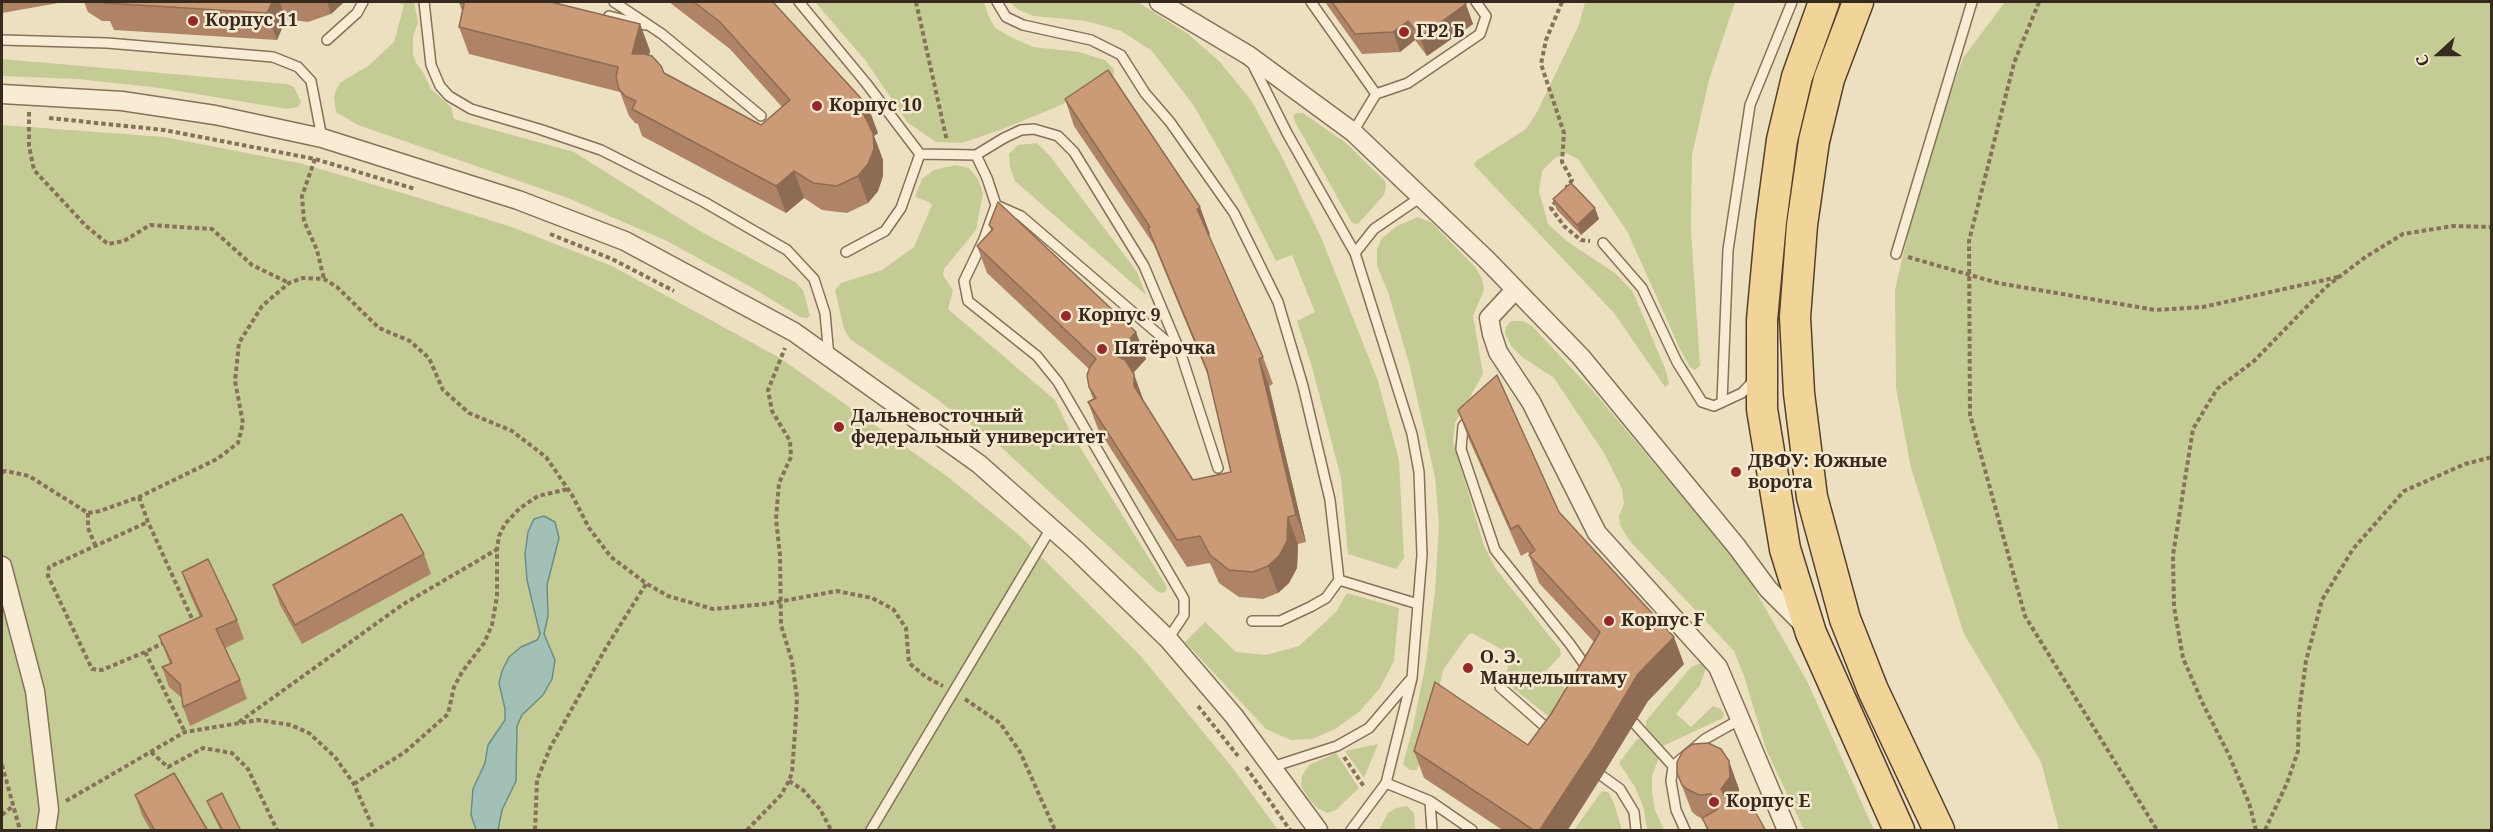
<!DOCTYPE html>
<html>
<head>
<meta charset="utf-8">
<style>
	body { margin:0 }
	#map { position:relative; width:2493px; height:832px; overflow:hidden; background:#ede0c1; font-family:"Noto Serif",serif }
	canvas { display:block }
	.frame { position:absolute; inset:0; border:3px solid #36291d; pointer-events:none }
	.north { position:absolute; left:2409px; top:24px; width:60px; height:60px; -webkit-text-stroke:4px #f5ead0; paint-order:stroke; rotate:249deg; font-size:16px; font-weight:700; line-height:24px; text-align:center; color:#36291d }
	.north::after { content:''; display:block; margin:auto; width:21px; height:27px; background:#36291d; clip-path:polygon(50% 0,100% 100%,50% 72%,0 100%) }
</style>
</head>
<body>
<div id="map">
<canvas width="2493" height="832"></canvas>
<div class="frame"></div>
<div class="north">С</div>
</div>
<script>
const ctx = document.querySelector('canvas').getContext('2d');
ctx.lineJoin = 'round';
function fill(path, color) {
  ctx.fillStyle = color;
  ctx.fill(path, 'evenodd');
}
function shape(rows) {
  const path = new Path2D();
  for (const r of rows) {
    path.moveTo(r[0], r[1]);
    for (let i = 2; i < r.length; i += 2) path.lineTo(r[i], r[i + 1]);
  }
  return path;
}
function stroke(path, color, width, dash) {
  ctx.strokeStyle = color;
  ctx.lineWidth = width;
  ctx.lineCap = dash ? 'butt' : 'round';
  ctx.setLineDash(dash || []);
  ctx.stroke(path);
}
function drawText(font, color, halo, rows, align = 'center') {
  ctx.font = font + ' "Noto Serif",serif';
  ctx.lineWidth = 5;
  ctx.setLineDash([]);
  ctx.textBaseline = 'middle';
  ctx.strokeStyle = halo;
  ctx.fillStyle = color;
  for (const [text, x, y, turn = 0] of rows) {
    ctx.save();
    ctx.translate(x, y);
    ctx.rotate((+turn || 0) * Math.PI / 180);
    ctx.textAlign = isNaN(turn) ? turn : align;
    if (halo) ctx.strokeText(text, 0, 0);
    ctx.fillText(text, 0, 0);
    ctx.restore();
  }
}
fill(shape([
	[398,2,414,2,418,22,413,37,413,54,416,63,423,72,431,89,451,107,454,119,574,152,698,230,795,282,803,290,810,316,807,318,800,317,751,287,667,241,568,198,358,125,336,112,334,97,336,90,341,82,368,66,394,42,404,5],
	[815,2,984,2,988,15,995,28,1009,36,1033,47,1079,52,1105,60,1114,69,1113,79,1054,108,1000,130,962,143,936,142,908,123,865,60],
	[1009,2,1138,2,1188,34,1219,61,1251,100,1283,159,1321,237,1378,381,1399,460,1404,558,1396,569,1348,554,1341,478,1312,367,1297,321,1315,312,1292,255,1276,261,1227,164,1194,106,1152,51,1121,31,1086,21,1034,16,1019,10],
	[1585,2,1735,2,1709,80,1692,155,1691,230,1700,366,1695,370,1690,367,1680,349,1627,231,1578,159,1566,153,1555,158,1542,171,1539,191,1548,224,1568,242,1615,273,1633,292,1666,371,1669,384,1665,387,1614,313,1474,165,1476,161,1526,129,1537,112,1579,25],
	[2005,2,2491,2,2491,830,2059,830,2041,762,1964,634,1911,468,1896,388,1895,290,1924,165,1963,58],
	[2,59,287,84,294,87,301,102,298,107,287,109,160,88,77,79,2,76],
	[1297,113,1303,113,1346,143,1385,181,1386,187,1384,195,1358,224,1352,223,1295,122,1293,115],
	[2,125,164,137,299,163,406,194,509,226,612,266,780,358,948,477,1018,534,1139,654,1232,767,1278,830,2,830],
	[1037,143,1050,156,1137,272,1146,295,1015,181,1010,167,1009,154,1018,145],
	[956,165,969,168,978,179,983,193,976,230,944,269,943,275,953,290,948,309,1055,400,1070,431,1167,587,1166,591,1163,593,1158,592,1002,448,934,397,850,339,844,329,835,290,841,283,882,270,914,247,932,205,929,202,915,197,922,179,934,170],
	[1418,217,1432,223,1476,268,1482,279,1484,290,1473,316,1483,374,1455,423,1453,441,1484,546,1496,569,1560,649,1561,655,1547,670,1578,702,1562,727,1514,689,1506,677,1509,659,1503,650,1472,633,1468,635,1443,670,1429,733,1417,770,1410,770,1403,764,1413,727,1426,662,1435,591,1439,525,1435,477,1409,363,1388,292,1377,266,1377,249,1382,238,1397,226],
	[1511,321,1523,321,1532,326,1594,392,1743,569,1807,681,1874,830,1804,830,1766,749,1744,676,1734,651,1629,540,1620,525,1619,516,1624,504,1622,489,1604,453,1554,378,1522,357,1511,346,1505,333,1506,327],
	[1347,593,1399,608,1394,661,1380,688,1360,711,1335,729,1312,739,1291,740,1266,729,1185,642,1205,622,1236,652,1266,655,1299,646,1336,612],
	[1701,663,1706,668,1700,685,1676,714,1691,727,1713,706,1721,709,1724,714,1723,718,1663,746,1646,727,1646,721,1691,667],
	[1644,738,1660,755,1652,776,1652,793,1655,810,1664,830,1647,830,1644,809,1635,787,1619,763,1637,739],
	[1378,744,1364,778,1345,751],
	[1336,753,1359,788,1336,810,1327,813,1317,808,1309,799,1301,786,1302,776,1309,765],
	[1602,791,1608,792,1614,803,1622,830,1574,830],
	[1407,806,1414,813,1415,830,1379,830,1388,813,1396,808]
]), '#c5cb95');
const water = shape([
	[544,516,555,522,559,538,547,585,548,616,544,634,555,660,552,679,543,695,522,715,517,726,516,781,502,810,498,830,476,830,471,815,473,789,485,763,488,745,505,720,505,709,499,683,502,671,509,657,521,647,537,640,540,634,527,580,525,554,528,532,534,519,544,516]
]);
fill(water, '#a3c0b7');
stroke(water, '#6b8d85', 1.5);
const service = shape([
	[424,2,431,65,440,86,449,96,471,109,539,129,601,150,704,202,787,250,814,279,825,313,829,357],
	[614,2,662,34,761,116],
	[799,2,866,83,920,154],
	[997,2,1006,17,1023,25,1091,40,1121,55,1145,93,1170,122,1234,213,1278,302,1303,386,1330,500,1339,580,1418,604],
	[1311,2,1376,94,1353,132],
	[609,16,645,25],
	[2,40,107,43,273,57,298,67,311,81,322,138],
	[327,40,357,13,363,2],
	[1252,63,1287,133,1355,253],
	[1376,94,1408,83,1480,34,1486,16,1476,2],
	[976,155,1004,138,1021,130,1034,129,1058,136,1074,152,1144,266,1181,354,1218,468],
	[996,205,1021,216,1178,351],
	[1603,243,1642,288,1677,362,1702,402,1714,406,1742,393,1754,380],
	[846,252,885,231,901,208,920,154,976,155,987,178,996,205,984,239,964,281,968,301,1037,356,1058,382,1184,599,1184,615,1168,639],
	[1896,254,1972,2],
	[1722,402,1728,250,1750,105,1792,2],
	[1471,418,1463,426,1461,449,1495,550,1570,644,1589,671],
	[1252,621,1280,621,1310,607,1326,598,1339,580],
	[1500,687,1550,731],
	[1634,723,1673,766],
	[1272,767,1337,746,1369,728,1410,680],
	[1602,776,1620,789,1634,812,1636,830],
	[1386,783,1430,801,1432,830],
	[1430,801,1472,830],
	[871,830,1051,528],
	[1351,830,1386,783,1412,678,1422,555,1419,472,1412,434,1355,253,1374,229,1421,197],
	[1685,830,1676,810,1671,781,1673,766,1705,739,1739,720]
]);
const minor = shape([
	[1159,2,1248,55,1353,132,1487,260,1581,357,1737,547,1768,589,1804,625],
	[2,94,122,101,215,115,322,138,518,200,625,241,794,332,979,464,1076,550,1168,639,1234,716,1318,830],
	[1515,290,1489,318,1492,334,1498,352,1531,402,1597,533,1718,667,1787,830],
	[2,566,35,691,49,810,46,830]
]);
const primary = shape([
	[1824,2,1797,77,1782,140,1771,222,1762,320,1762,409,1785,549,1811,633,1899,830],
	[1858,2,1829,79,1814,141,1802,225,1795,317,1799,393,1812,497,1845,619,1873,690,1939,830]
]);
stroke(service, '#867159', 12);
stroke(minor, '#867159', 21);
stroke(primary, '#543f2d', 33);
stroke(shape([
	[916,2,947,141],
	[1562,2,1546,40,1541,64,1564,133,1562,162,1572,180,1566,188],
	[2039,2,2014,63,1969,241,1970,415,2025,616,2157,830],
	[29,112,29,146,34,170,86,226,108,244,124,241,150,225,212,229,252,265,289,283],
	[49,118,164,130,315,159,415,189],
	[315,159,302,196,304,221,317,250,324,279],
	[1556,201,1551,208,1564,226,1581,240,1590,241],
	[550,234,612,259,674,291],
	[1908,257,1998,283,2155,310,2203,307,2338,277],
	[2,472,6,471,29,476,88,513,100,511,139,497,217,459,238,443,243,423,235,381,239,343,262,306,289,283,303,278,324,279,337,287,379,328,410,341,429,358,443,390,469,413,512,431,546,457,572,495,589,528,611,557,647,584,668,596,713,609,766,604,837,591,872,598,893,609,906,628,909,663,926,677,943,686],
	[139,497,148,522,194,623],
	[88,513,88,528,96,547],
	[165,642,145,652,185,732],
	[145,652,102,670,92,669,48,576,49,567,148,522],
	[965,699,1000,723,1020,752,1055,830],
	[1198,706,1238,756],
	[239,722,402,605,496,550],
	[151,752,168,767,203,748,232,753,248,769,277,830],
	[1344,757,1365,788],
	[2,765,20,830],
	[1246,767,1290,830],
	[789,781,803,790,820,809,831,830],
	[354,784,405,752,448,714,454,687,462,672,484,643,492,625,497,596,497,549,499,536,505,524,520,508,538,496,568,489],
	[66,801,185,732,258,720,291,725,309,733,335,757,354,784,374,830],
	[2,815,13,806],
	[535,830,537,780,550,748,607,646,646,584],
	[747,830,781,795,789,781,792,772,795,732,797,698,792,661,781,625,780,555,776,519,779,483,791,457,790,441,772,411,768,390,785,348],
	[2256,830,2249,803,2229,755,2203,704,2183,658,2174,607,2173,555,2193,429,2217,389,2254,361,2326,287,2364,258,2403,234,2453,226,2492,227],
	[2265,830,2287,783,2298,751,2299,712,2306,661,2322,600,2353,549,2404,491,2465,464,2492,457]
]), '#867159', 4, [4.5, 3]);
stroke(service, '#f8edd4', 9);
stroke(minor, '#f8edd4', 18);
stroke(primary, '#f1d598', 30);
fill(shape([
	[2,2,64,2,2,13],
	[84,2,344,2,343,3,331,14,308,22,286,19,277,40,114,30,110,21,102,21,88,12],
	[459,2,640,24,650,51,649,55,664,73,761,125,782,107,730,49,669,2,773,2,878,133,874,136,883,160,883,176,878,191,868,203,847,213,822,210,804,198,786,213,642,136,638,124,635,123,629,116,620,92,469,54,459,27,462,11],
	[1325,2,1464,2,1473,24,1427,56,1415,40,1400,52,1362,54],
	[1065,99,1210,234,1208,235,1263,357,1273,384,1269,386,1306,542,1298,544,1297,568,1289,583,1278,593,1263,599,1239,597,1219,583,1210,563,1187,567,1098,429,1088,402,1093,399,1089,387,1089,369,987,273,977,246,991,230,989,225,1136,332,1146,359,1133,373,1144,402,1193,480,1231,472,1209,378,1154,245,1074,126],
	[1553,199,1599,219,1581,235,1557,210],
	[1458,410,1559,512,1684,664,1648,701,1602,776,1567,831,1504,831,1424,778,1414,751,1528,745,1551,714,1594,642,1539,583,1529,555,1530,555,1528,552,1521,556,1468,437],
	[424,554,431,574,302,644,280,605,273,585],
	[182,572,237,620,244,639,225,648,240,680,247,699,190,726,183,707,182,698,169,687,162,667,170,664,159,636,200,617,189,592],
	[1677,773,1739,789,1739,799,1766,831,1707,831,1703,819,1697,816,1692,812],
	[135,795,208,831,151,831,142,815],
	[207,801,241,831,221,831,211,811]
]), '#af8466');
fill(shape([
	[272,2,280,2,286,19,277,40,267,13],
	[327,2,344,2,343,3,331,14],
	[1466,4,1473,24,1427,56,1420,37],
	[1408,21,1415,40,1400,52,1393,32],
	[640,24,650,51,642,81,632,54],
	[868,106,878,133,874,136,883,160,883,176,878,191,868,203,858,176,862,111],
	[794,171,804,198,786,213,776,186],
	[1200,207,1210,234,1207,236,1197,209],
	[1595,208,1599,219,1581,235,1577,225],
	[1136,332,1146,359,1125,382,1115,355],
	[1259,359,1269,386,1306,542,1296,515],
	[1134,374,1144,402,1144,414,1134,386],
	[1288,517,1298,544,1297,568,1289,583,1278,593,1268,566],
	[1674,637,1684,664,1648,701,1602,776,1567,831,1539,831,1638,674],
	[1729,761,1739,789,1739,804,1731,816,1721,789]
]), '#8e6c53');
const building = shape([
	[104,2,272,2,267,13,104,3,104,2],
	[459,2,551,2,640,24,632,54,644,54,652,56,661,66,664,73,761,125,790,100,720,22,694,2,773,2,868,106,862,111,873,133,874,149,868,164,858,176,837,186,813,183,794,171,776,186,632,109,636,101,625,96,619,89,616,77,618,67,459,27,464,4,459,2],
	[1332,2,1464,2,1466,4,1420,37,1408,21,1393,32,1355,34,1332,2],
	[1108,70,1200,207,1197,209,1263,357,1259,359,1296,515,1288,517,1287,541,1279,556,1268,566,1253,572,1229,570,1210,555,1200,536,1177,540,1088,402,1096,398,1089,387,1087,375,1090,367,1096,359,977,246,993,229,989,225,998,202,1136,332,1115,355,1125,360,1134,374,1134,386,1193,480,1231,472,1207,370,1148,228,1150,227,1065,99,1108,70],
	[1571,183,1595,208,1577,225,1553,199,1571,183],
	[1497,375,1559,512,1674,637,1638,674,1593,749,1539,831,1535,831,1414,751,1435,682,1528,745,1551,714,1600,632,1529,555,1535,550,1518,525,1511,529,1458,410,1497,375],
	[402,514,424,554,295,625,273,585,402,514],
	[208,559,237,620,216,629,240,680,183,707,180,684,162,667,172,663,159,636,202,616,182,572,208,559],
	[1708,743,1721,749,1729,761,1730,777,1721,789,1729,804,1746,795,1766,831,1709,831,1702,818,1718,809,1711,794,1699,795,1687,789,1682,785,1677,773,1677,762,1683,751,1693,744,1708,743],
	[174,773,208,831,155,831,135,795,174,773],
	[222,793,241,831,223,831,207,801,222,793]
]);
fill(building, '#cb9a77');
stroke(building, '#8e6c53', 1.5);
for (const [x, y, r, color] of [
	[193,21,6,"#95292a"],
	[1404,32,6,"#95292a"],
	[817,106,6,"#95292a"],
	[1066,316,6,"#95292a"],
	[1102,349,6,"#95292a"],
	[839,427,6,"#95292a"],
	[1736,472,6,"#95292a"],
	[1609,621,6,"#95292a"],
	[1468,668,6,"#95292a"],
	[1714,802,6,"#95292a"]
]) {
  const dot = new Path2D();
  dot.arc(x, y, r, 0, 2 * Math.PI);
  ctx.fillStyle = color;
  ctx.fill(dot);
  stroke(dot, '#f5ead0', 2);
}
drawText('bold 18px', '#36291d', '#f5ead0', [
	["Корпус 11",205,21],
	["ГР2 Б",1416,32],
	["Корпус 10",829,106],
	["Корпус 9",1078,316],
	["Пятёрочка",1114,349],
	["Дальневосточный",851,417],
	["федеральный университет",851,438],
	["ДВФУ: Южные",1748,462],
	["ворота",1748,483],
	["Корпус F",1621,621],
	["О. Э.",1480,658],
	["Мандельштаму",1480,679],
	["Корпус E",1726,802]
], 'left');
</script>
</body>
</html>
